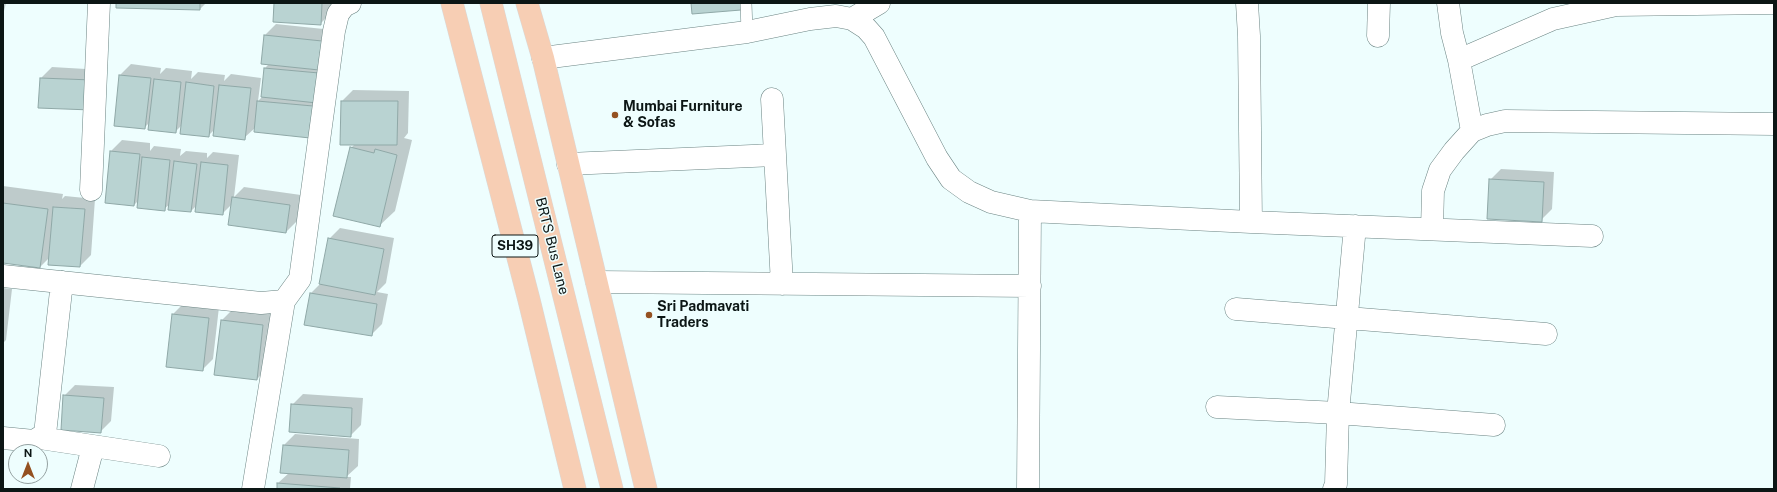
<!DOCTYPE html>
<html>
<head>
<meta charset="utf-8">
<style>
	body { margin:0 }
	#map { position:relative; width:1777px; height:492px; overflow:hidden; background:#eefefe; font-family:"Public Sans",sans-serif }
	canvas { display:block }
	.frame { position:absolute; inset:0; border:4px solid #0c1615; pointer-events:none }
	.north { position:absolute; left:8px; top:444px; width:40px; height:40px; box-sizing:border-box; background:#eefefe; border:1px solid #94a1a1; border-radius:50%; rotate:0deg; font-size:11px; font-weight:700; line-height:16px; text-align:center; color:#0c1615 }
	.north::after { content:''; display:block; margin:auto; width:14px; height:18px; background:#945121; clip-path:polygon(50% 0,100% 100%,50% 72%,0 100%) }
</style>
</head>
<body>
<div id="map">
<canvas width="1777" height="492"></canvas>
<div class="frame"></div>
<div class="north">N</div>
</div>
<script>
const ctx = document.querySelector('canvas').getContext('2d');
ctx.lineJoin = 'round';
function fill(path, color) {
  ctx.fillStyle = color;
  ctx.fill(path, 'evenodd');
}
function shape(rows) {
  const path = new Path2D();
  for (const r of rows) {
    path.moveTo(r[0], r[1]);
    for (let i = 2; i < r.length; i += 2) path.lineTo(r[i], r[i + 1]);
  }
  return path;
}
function stroke(path, color, width, dash) {
  ctx.strokeStyle = color;
  ctx.lineWidth = width;
  ctx.lineCap = dash ? 'butt' : 'round';
  ctx.setLineDash(dash || []);
  ctx.stroke(path);
}
function drawText(font, color, halo, rows, align = 'center') {
  ctx.font = font + ' "Public Sans",sans-serif';
  ctx.lineWidth = 3;
  ctx.setLineDash([]);
  ctx.textBaseline = 'middle';
  ctx.strokeStyle = halo;
  ctx.fillStyle = color;
  for (const [text, x, y, turn = 0] of rows) {
    ctx.save();
    ctx.translate(x, y);
    ctx.rotate((+turn || 0) * Math.PI / 180);
    ctx.textAlign = isNaN(turn) ? turn : align;
    if (halo) ctx.strokeText(text, 0, 0);
    ctx.fillText(text, 0, 0);
    ctx.restore();
  }
}
fill(shape([
	[3,3,6,3,3,15],
	[117,3,206,3,200,9],
	[275,3,332,3,331,13,320,24],
	[276,24,333,30,321,126,255,128,244,138,215,129,208,136,183,124,175,132,150,122,144,128,120,75,131,64,161,68,160,74,166,68,192,71,191,79,198,72,225,75,224,81,231,74,261,78,258,101,263,96,265,68,269,64,265,35],
	[52,67,103,70,102,98,41,78],
	[353,90,409,91,408,133,404,138,412,140,395,211,379,226,351,148,355,144,342,101],
	[122,140,150,143,150,151,154,146,181,149,180,156,186,151,207,153,207,158,213,152,239,155,234,197,244,187,301,195,297,221,286,232,232,204,222,214,197,205,191,211,170,204,164,209,139,200,134,205,106,202,111,151],
	[1501,169,1554,172,1552,209,1541,220,1490,180],
	[3,186,63,194,62,199,65,196,95,199,91,255,80,266,49,264,50,257,40,267,3,262],
	[340,228,394,238,386,283,377,292,388,294,382,324,371,335,306,324,311,293,321,283,329,239],
	[3,288,12,289,6,340,3,343],
	[184,303,219,307,213,359,202,370,167,366,173,314],
	[233,309,274,314,268,368,257,379,222,320],
	[75,385,114,387,111,421,100,432,64,396],
	[303,394,363,398,361,425,350,436,292,405],
	[295,434,359,439,358,466,346,477,351,477,350,489,278,489,278,483,289,473,284,445]
]), '#0003');
const building = shape([
	[116,3,200,3,200,10,116,8,116,3],
	[274,3,322,3,321,25,273,22,274,3],
	[691,3,741,3,741,10,692,14,691,3],
	[264,35,322,41,319,70,261,64,264,35],
	[264,68,319,73,317,103,261,97,264,68],
	[119,75,151,78,145,129,114,126,119,75],
	[40,78,92,80,91,110,38,108,40,78],
	[154,79,181,82,176,133,148,130,154,79],
	[186,82,214,86,209,137,180,134,186,82],
	[219,85,251,88,245,140,213,136,219,85],
	[257,101,313,106,310,138,254,132,257,101],
	[341,101,398,101,397,145,340,145,341,101],
	[350,147,374,153,375,149,397,155,380,227,333,216,350,147],
	[110,151,140,154,134,206,105,203,110,151],
	[142,157,170,160,165,211,137,208,142,157],
	[174,161,197,164,191,212,168,210,174,161],
	[201,162,228,165,223,215,195,212,201,162],
	[1489,179,1544,182,1542,222,1487,219,1489,179],
	[232,197,290,205,286,233,228,225,232,197],
	[3,203,48,209,40,268,3,263,3,203],
	[53,207,85,209,80,267,48,265,53,207],
	[328,238,384,249,375,295,319,284,328,238],
	[310,293,377,304,372,336,304,325,310,293],
	[172,314,209,318,203,371,166,367,172,314],
	[221,320,263,325,257,380,214,375,221,320],
	[63,395,104,398,101,433,61,430,63,395],
	[291,404,352,408,351,437,289,432,291,404],
	[283,445,349,450,347,478,280,473,283,445],
	[277,483,340,488,340,489,277,489,277,483]
]);
fill(building, '#b9d3d2');
stroke(building, '#8fa8a7', 1);
const lane = shape([
	[746,3,747,32]
]);
const street = shape([
	[1247,3,1249,36,1251,222],
	[1448,3,1452,33,1459,60,1472,131],
	[852,19,879,3],
	[1378,36,1379,3],
	[543,58,747,32,810,19,836,16,852,19,866,28,874,37,937,158,951,179,969,192,991,202,1030,211,1251,222,1592,236],
	[1459,60,1553,19,1616,5,1774,3],
	[772,99,782,284],
	[568,164,775,155],
	[91,190,99,3],
	[1432,229,1433,191,1440,170,1454,151,1472,131,1487,125,1505,121,1774,124],
	[3,276,261,303,284,301,300,279,334,31,338,14,344,6,350,3],
	[597,282,1030,286],
	[1236,309,1546,334],
	[1217,407,1338,413,1494,425],
	[3,438,34,441,45,434,62,282],
	[40,438,159,456],
	[82,489,93,447],
	[253,489,284,301],
	[1028,489,1030,211],
	[1334,489,1336,484,1338,413,1355,226]
]);
const primary = shape([
	[452,3,529,300,575,489],
	[491,3,612,489],
	[527,3,543,58,646,489]
]);
stroke(lane, '#6b8483', 12);
stroke(street, '#6b8483', 23);
stroke(primary, '#d8dada', 23);
stroke(lane, '#fff', 11);
stroke(street, '#fff', 22);
stroke(primary, '#f7ceb4', 22);
for (const [x, y, r, color] of [
	[615,115,4,"#945121"],
	[649,315,4,"#945121"]
]) {
  const dot = new Path2D();
  dot.arc(x, y, r, 0, 2 * Math.PI);
  ctx.fillStyle = color;
  ctx.fill(dot);
  stroke(dot, '#eefefe', 1.5);
}
for (const [x, y, w] of [
	[515,246,46]
]) {
  const box = new Path2D();
  box.roundRect(x - w / 2, y - 11, w, 22, 3);
  ctx.fillStyle = '#eefefe';
  ctx.fill(box);
  stroke(box, '#0c1615', 1);
}
drawText('bold 13px', '#0c1615', null, [
	["SH39",515,246]
]);
drawText('bold 14px', '#0c1615', '#eefefe', [
	["Mumbai Furniture",623,107],
	["& Sofas",623,123],
	["Sri Padmavati",657,307],
	["Traders",657,323]
], 'left');
drawText('14px', '#0c1615', '#eefefe', [
	["BRTS Bus Lane",552,246,76]
]);
</script>
</body>
</html>
